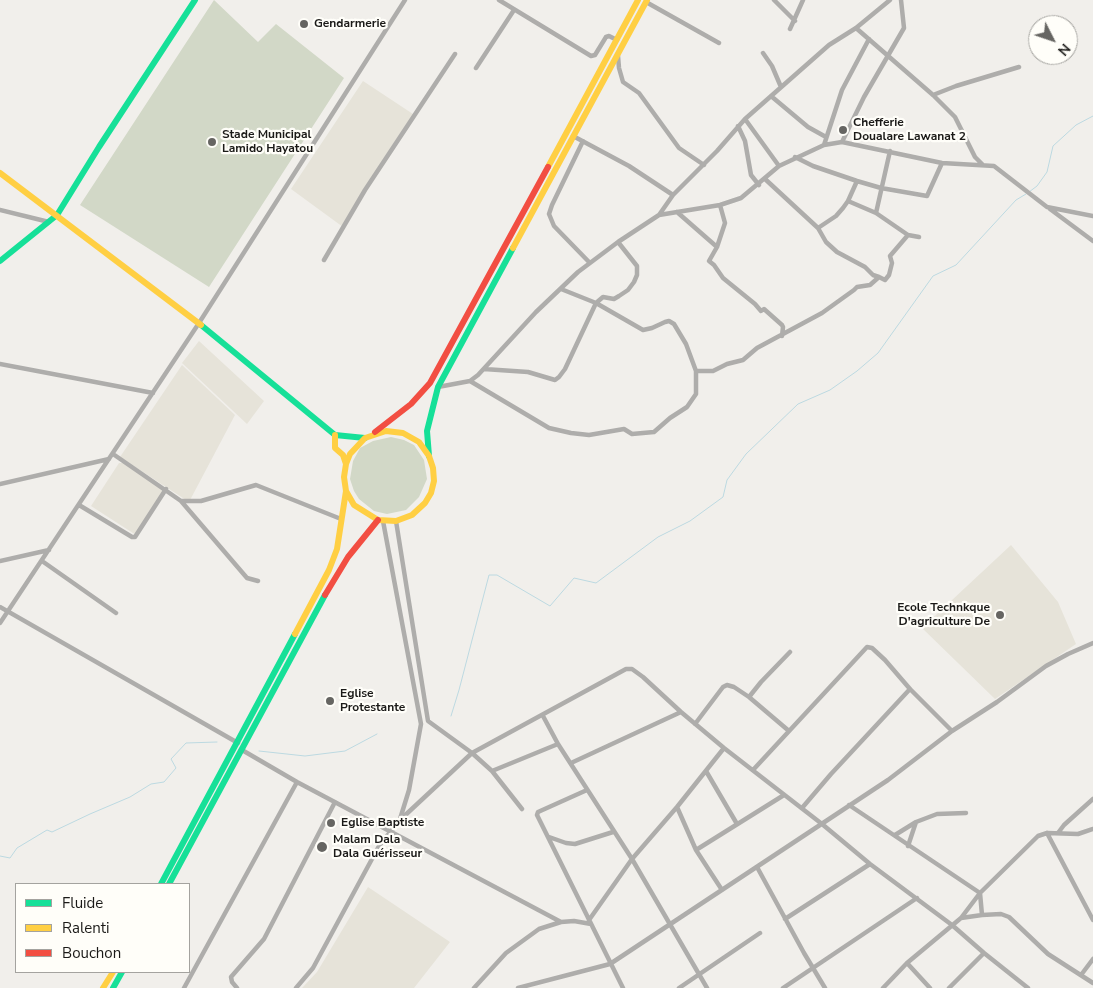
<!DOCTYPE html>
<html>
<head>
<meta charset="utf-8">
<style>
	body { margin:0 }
	#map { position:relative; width:1093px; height:988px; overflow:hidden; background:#f1efeb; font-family:"Nunito Sans",sans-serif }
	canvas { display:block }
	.legend { position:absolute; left:15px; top:883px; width:175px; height:90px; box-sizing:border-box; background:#fffef9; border:1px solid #a4a39f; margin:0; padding:6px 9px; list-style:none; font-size:15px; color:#1b1a18 }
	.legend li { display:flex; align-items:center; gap:10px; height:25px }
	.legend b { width:25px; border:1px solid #a4a39f }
	.north { position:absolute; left:1028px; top:15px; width:50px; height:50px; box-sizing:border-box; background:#fffef9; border:1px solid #a4a39f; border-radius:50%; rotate:131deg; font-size:14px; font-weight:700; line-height:20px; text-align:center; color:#1b1a18 }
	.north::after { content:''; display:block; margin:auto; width:18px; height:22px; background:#666562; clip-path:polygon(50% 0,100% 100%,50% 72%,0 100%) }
</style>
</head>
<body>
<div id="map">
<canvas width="1093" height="988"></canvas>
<ul class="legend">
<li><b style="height:6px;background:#16e098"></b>Fluide</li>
<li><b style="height:6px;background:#ffcf43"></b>Ralenti</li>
<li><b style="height:6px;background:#f24e42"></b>Bouchon</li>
</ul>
<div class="north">N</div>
</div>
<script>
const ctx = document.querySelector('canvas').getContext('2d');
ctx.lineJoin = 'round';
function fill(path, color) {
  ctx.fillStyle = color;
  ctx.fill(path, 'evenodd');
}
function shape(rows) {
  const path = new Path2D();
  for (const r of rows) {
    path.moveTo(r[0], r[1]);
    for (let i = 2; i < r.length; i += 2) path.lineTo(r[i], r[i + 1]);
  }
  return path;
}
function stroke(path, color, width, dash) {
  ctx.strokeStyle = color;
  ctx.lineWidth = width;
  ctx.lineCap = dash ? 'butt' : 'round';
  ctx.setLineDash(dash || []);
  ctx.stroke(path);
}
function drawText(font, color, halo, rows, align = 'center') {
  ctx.font = font + ' "Nunito Sans",sans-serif';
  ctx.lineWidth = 4.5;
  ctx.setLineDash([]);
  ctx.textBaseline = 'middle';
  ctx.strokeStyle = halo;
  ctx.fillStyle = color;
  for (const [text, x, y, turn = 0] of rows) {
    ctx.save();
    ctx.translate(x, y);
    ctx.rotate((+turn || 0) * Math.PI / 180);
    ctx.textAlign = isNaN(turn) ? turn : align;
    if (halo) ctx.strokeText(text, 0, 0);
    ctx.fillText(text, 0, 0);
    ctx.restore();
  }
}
fill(shape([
	[363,81,416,116,343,227,291,189],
	[199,341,264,401,247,424,182,363],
	[182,365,235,415,189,502,120,457],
	[119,463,124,463,164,489,136,535,91,506],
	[1011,545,1058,602,1076,644,995,699,922,628],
	[368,887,450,942,414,988,302,988,317,972]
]), '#e6e3d9');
fill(shape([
	[214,0,258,42,276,24,344,78,209,287,80,205],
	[391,437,404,440,414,445,424,460,427,479,419,497,406,510,387,514,374,511,359,499,354,491,350,479,353,461,360,448,373,441]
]), '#d2d8c7');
stroke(shape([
	[1029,192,1037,186,1047,172,1053,146,1076,125,1093,116],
	[451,716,459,690,489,575,497,575,550,606,574,578,596,583,658,537,690,521,723,497,727,480,746,454,798,404,830,390,857,371,878,353,933,276,956,265,1016,200,1026,194],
	[259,751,305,756,345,751,377,734],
	[0,856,10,858,17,848,47,830,52,832,90,814,130,797,151,784,164,782,176,768,171,759,186,743,217,742]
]), '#bcd9e1', 1);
stroke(shape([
	[499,0,591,56,595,55,606,37,609,36,617,40],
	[774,0,795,21],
	[646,2,719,43],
	[856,28,933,95,955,117,975,157,983,165],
	[790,29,803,0],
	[763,53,772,66,781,87],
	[618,56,619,68,623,82,639,93,679,148,704,165],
	[476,68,514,10],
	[933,95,956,86,1019,67],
	[771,96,808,127,826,137],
	[745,119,779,166],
	[738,126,745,141,751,175,759,185],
	[573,136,629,166,673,195],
	[583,141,552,205,549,214,554,226,589,262],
	[842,142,864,97,904,28,901,0],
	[824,145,842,90,869,39],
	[795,157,813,166,857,181,881,188,927,196,942,163],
	[765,179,818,228,826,242,837,252,865,267,873,275,879,277],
	[848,201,876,213,908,235,919,237],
	[720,205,725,223,717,247,709,261,714,265,723,278,755,304,761,311,764,309,782,325,783,327,782,336],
	[1050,209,1093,241],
	[0,210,49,222],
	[677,212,717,247],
	[876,213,890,151],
	[659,215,720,205,741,198,779,166,824,145,842,142,942,163,994,166,1047,207,1093,216],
	[818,228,836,216,843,208,848,201,857,181],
	[324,260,365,190,455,54],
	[0,364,153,393],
	[484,369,528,372,555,380,559,377,565,369,596,303,603,297,614,299,619,296,628,290,634,282,637,275,637,266,618,242],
	[696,371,713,371,727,364,743,360,757,348,822,313,854,290,857,287,870,285,879,277,885,280,889,275,892,263,890,256,908,235],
	[470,381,549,428,571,433,589,435,624,429,632,434,654,432,670,418,687,407,696,394,696,371,686,344,674,324,669,321,665,322,652,328,643,330,596,303,561,289],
	[438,387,470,381,478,375,536,312,578,272,618,242,659,215,673,195,717,151,745,119,829,45,856,28,890,0],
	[113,454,181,501,201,501,256,485,341,519],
	[0,484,109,459],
	[181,501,247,578,258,581],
	[79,505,132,537,135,537,166,489],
	[383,521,421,724,409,790,400,819],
	[396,521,428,721,472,753,492,771,522,809],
	[0,561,49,550],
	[42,561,116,613],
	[0,607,238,743],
	[0,623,199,323,405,0],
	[749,697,761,682,790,652],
	[543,716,558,744],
	[695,724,723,687,727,685,734,687,749,697,789,731],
	[242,750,297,782,561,922],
	[571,763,681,712],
	[753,770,867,647,872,648,885,660,910,689,952,731],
	[492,771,558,744,632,859,707,988],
	[706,771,737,824],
	[587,790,538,812,537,815,623,988],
	[849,805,980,893,982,915],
	[677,807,696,850,722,890],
	[802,808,831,774,910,689],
	[1047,833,1093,920],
	[1058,833,1064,825,1093,799],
	[895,835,916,822,937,814,966,813],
	[549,837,566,843,575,844,613,832],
	[908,846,916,822],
	[696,850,784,795],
	[757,867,804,953,825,988],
	[961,918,982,915,1001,914,1009,917,1048,954,1093,983],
	[785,919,870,864],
	[589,920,632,859,677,807,724,748],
	[907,963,930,988],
	[1081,975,1093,959],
	[184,988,297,782],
	[237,988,232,982,231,977,264,939,335,802],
	[296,988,313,968,379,846,400,820,472,753,626,669,632,669,643,677,681,712,724,748,822,824,870,864,952,925,984,953,1028,988],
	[474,988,506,953,539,929,561,922,574,921,591,924],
	[518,988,610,964,888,780,952,731,997,702,1046,666,1068,654,1093,643],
	[679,988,760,933],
	[783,988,917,898],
	[883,988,907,963,961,918,980,893,1038,836,1047,833,1078,834,1093,829],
	[949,988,984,953]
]), '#aeadab', 4.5);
stroke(shape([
	[0,261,57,215,99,147,195,0],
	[201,325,335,435,365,438],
	[429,456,427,431,438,387,513,248],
	[161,884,295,634],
	[169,884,325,595],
	[113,988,122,972]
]), '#16e098', 6);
stroke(shape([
	[548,167,638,0],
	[0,173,201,325],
	[513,248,647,0],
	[335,435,335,448,343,455,346,464],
	[295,634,329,570,337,549,346,491,344,477,346,464,350,454,365,438,386,431,403,433,419,442,429,456,433,468,434,481,431,493,425,503,412,515,396,521,378,520,354,505,346,491],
	[103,988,113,972]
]), '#ffcf43', 6);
stroke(shape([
	[375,432,411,404,430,383,548,167],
	[325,595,348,557,378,520]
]), '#f24e42', 6);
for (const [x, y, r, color] of [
	[304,24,5,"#666562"],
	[843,130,5,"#666562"],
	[212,142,5,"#666562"],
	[1000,615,5,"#666562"],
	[330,701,5,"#666562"],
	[331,823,5,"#666562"],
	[322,847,6,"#666562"]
]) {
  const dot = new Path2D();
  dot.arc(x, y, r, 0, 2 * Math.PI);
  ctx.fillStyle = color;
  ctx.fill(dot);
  stroke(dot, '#fffef9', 2);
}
drawText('bold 12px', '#1b1a18', '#fffef9', [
	["Gendarmerie",314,24],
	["Chefferie",853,123],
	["Doualare Lawanat 2",853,137],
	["Stade Municipal",222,135],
	["Lamido Hayatou",222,149],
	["Ecole Technkque",990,608,"right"],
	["D'agriculture De",990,622,"right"],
	["Eglise",340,694],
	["Protestante",340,708],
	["Eglise Baptiste",341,823],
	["Malam Dala",333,840],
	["Dala Guérisseur",333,854]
], 'left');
</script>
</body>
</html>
